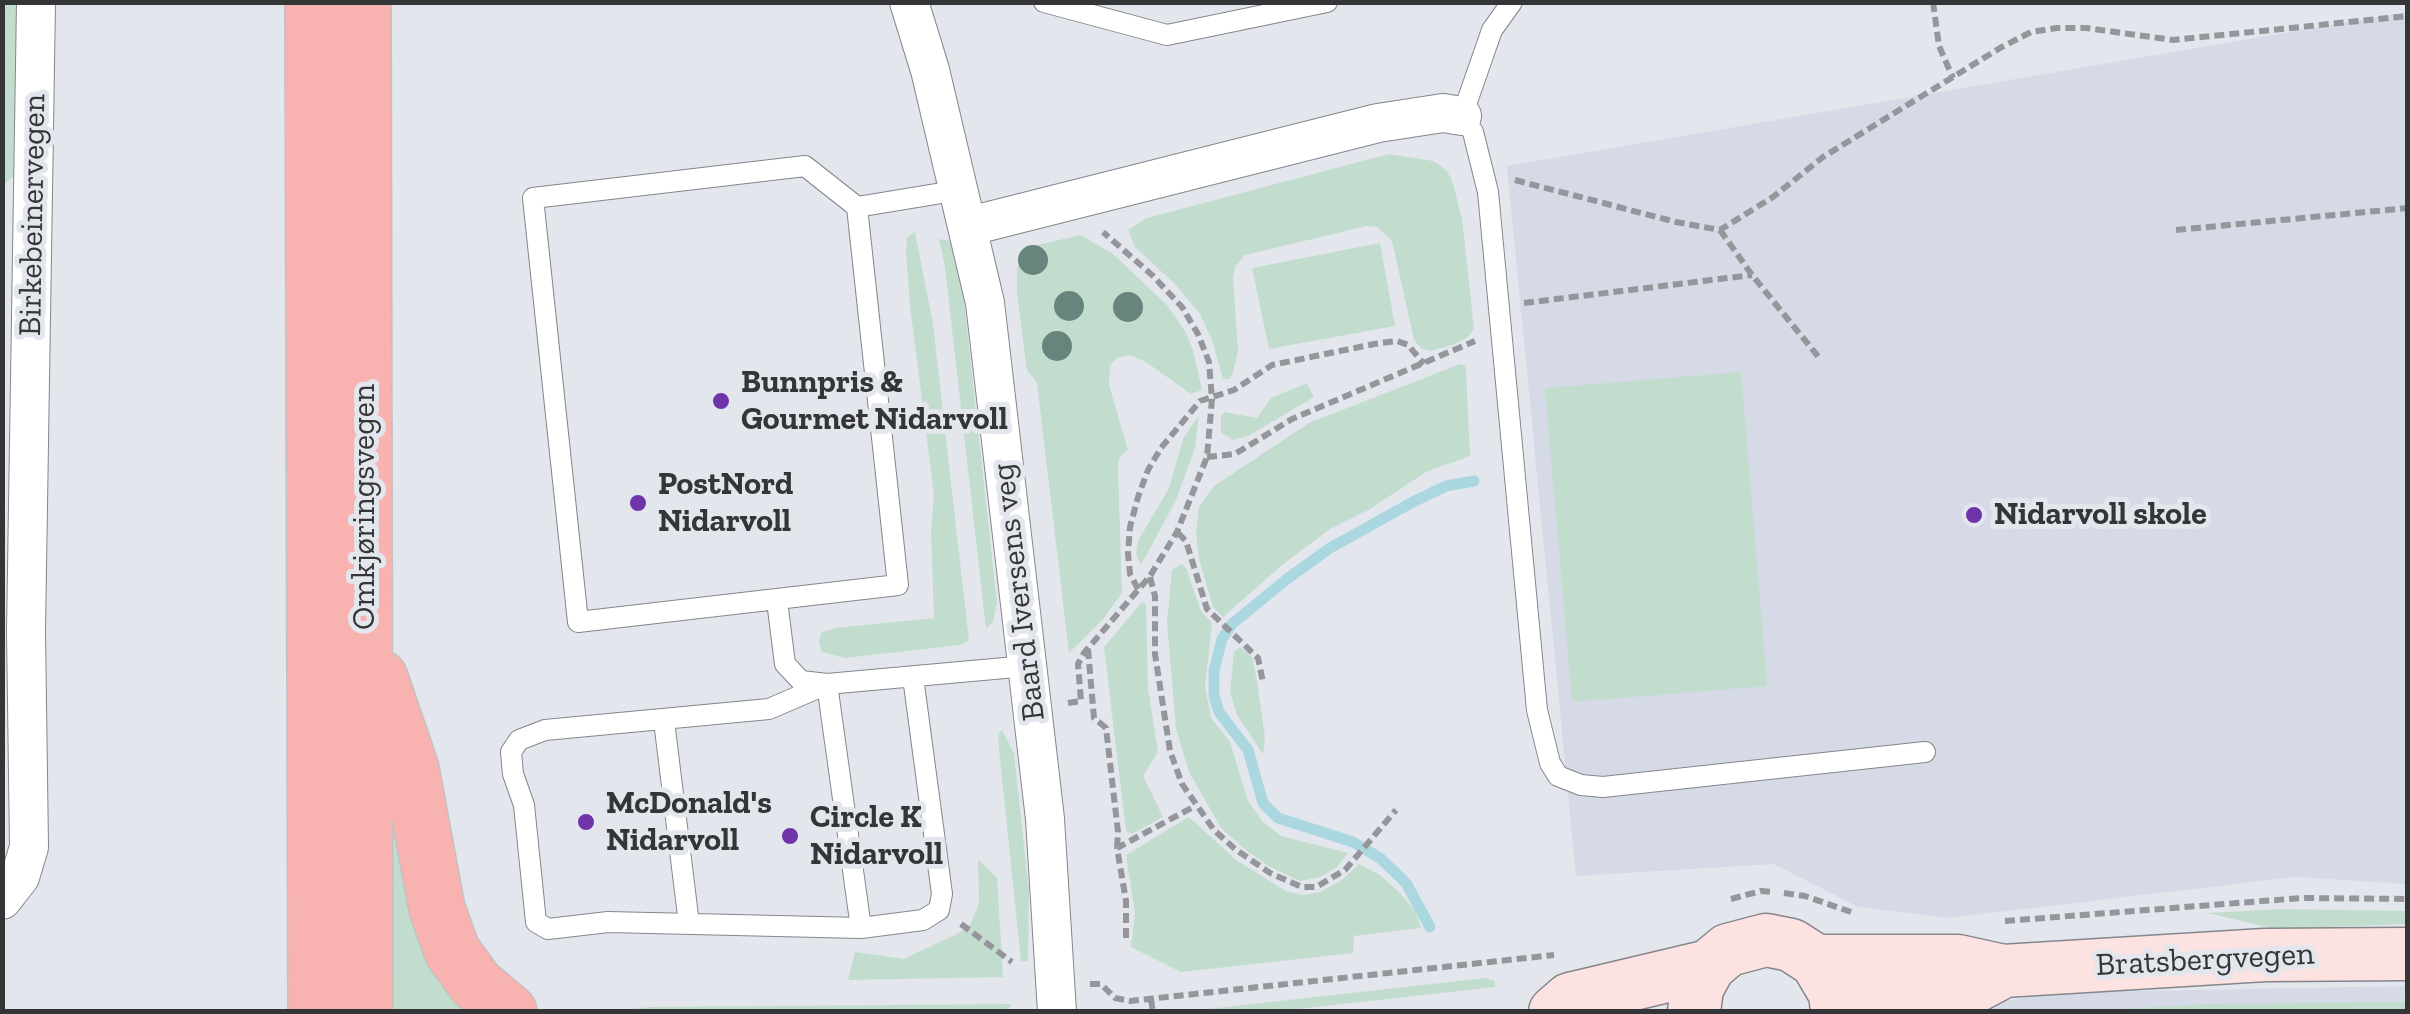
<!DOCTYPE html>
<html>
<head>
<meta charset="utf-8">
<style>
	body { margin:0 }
	#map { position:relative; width:2410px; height:1014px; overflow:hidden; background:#e4e6ed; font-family:"Zilla Slab",serif }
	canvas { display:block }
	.frame { position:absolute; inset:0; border:5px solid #343537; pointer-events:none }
</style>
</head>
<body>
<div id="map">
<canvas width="2410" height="1014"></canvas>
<div class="frame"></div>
</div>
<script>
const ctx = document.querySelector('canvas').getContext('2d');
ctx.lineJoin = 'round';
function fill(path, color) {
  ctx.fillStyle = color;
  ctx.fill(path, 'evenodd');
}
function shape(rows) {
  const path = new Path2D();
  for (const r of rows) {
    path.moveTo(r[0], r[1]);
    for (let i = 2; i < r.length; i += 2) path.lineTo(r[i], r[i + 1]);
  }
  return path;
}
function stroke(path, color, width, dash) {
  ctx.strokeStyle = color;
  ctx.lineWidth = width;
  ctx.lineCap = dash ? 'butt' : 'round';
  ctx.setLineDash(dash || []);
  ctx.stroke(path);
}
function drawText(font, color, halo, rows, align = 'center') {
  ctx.font = font + ' "Zilla Slab",serif';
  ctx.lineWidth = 10;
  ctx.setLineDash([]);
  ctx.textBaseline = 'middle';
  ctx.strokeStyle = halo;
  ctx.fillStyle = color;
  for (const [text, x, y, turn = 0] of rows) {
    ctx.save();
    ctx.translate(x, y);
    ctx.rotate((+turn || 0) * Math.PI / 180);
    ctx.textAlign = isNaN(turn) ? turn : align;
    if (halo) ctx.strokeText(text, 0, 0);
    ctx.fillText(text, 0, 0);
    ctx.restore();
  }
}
fill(shape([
	[2407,12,2407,884,2295,877,1948,918,1858,907,1774,864,1576,876,1507,166],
	[2107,984,2143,991,2407,986,2407,1011,1943,1012]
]), '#d5dae6');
fill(shape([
	[3,3,23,3,16,174,3,185],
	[1389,154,1433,161,1446,170,1452,180,1462,219,1474,329,1467,338,1455,344,1430,351,1421,348,1414,340,1392,241,1377,227,1367,226,1245,255,1235,267,1233,278,1238,351,1233,373,1229,379,1223,379,1212,340,1200,314,1175,284,1135,247,1128,230,1147,218],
	[915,232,933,324,969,641,960,645,845,658,822,652,819,642,821,633,835,628,934,618,931,531,934,495,910,306,906,251,907,237],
	[1081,235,1113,254,1167,305,1184,329,1193,350,1202,390,1191,394,1146,362,1130,355,1117,358,1110,366,1109,385,1128,450,1119,458,1118,467,1122,593,1104,618,1069,653,1037,383,1027,370,1017,294,1017,269,1024,254,1033,246],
	[939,239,956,242,963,291,997,603,993,622,986,629,945,267],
	[1380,243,1395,326,1269,349,1252,268],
	[1460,364,1465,366,1466,372,1470,456,1426,472,1370,509,1330,529,1282,565,1223,617,1213,607,1199,559,1196,533,1199,507,1214,486,1309,423],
	[1741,372,1767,686,1572,702,1545,388],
	[1307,383,1314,397,1248,436,1233,440,1221,432,1221,416,1224,412,1257,418,1271,398],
	[1199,415,1195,448,1176,500,1141,565,1136,554,1138,541,1169,488,1183,439],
	[1182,564,1186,568,1201,611,1212,623,1205,686,1211,718,1230,742,1248,801,1263,822,1281,836,1348,853,1337,867,1320,877,1300,881,1270,867,1247,851,1221,828,1189,772,1176,729,1167,622,1172,570],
	[1142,602,1146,604,1148,688,1158,752,1143,776,1163,817,1132,834,1126,831,1104,647],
	[1240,647,1252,657,1257,681,1265,738,1263,754,1237,715,1230,692,1234,652],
	[1002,730,1014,753,1029,892,1028,961,1021,961,1000,759,998,734],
	[392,772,472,1011,392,1012],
	[1189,817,1236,860,1286,891,1303,895,1320,892,1342,880,1359,864,1380,875,1400,893,1415,911,1421,928,1354,936,1353,953,1181,972,1131,947,1135,913,1126,855],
	[978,859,997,878,1003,977,848,980,855,952,904,959,959,933,971,923,979,904],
	[2280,909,2407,911,2407,924,2275,929,2208,913],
	[1486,978,1495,981,1495,987,1280,1011,1190,1011],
	[2408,1002,2407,1012,2084,1011,2207,1004],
	[1012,1004,1007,1012,613,1011,650,1007]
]), '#c2ddce');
stroke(shape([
	[1430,927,1406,883,1380,858,1353,842,1278,818,1263,803,1248,750,1219,712,1214,696,1214,671,1222,639,1232,624,1287,579,1330,548,1411,503,1446,486,1474,481]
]), '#abd8e0', 11);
const service = shape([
	[1044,2,1167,35,1327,2],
	[1512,2,1492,30,1462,116,1473,132,1488,192,1537,710,1550,763,1558,776,1581,785,1603,787,1925,752],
	[805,166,857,207,898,585,578,622,533,198,805,166],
	[857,207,960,190],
	[777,601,785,664,801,681,827,684,1027,666],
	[664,721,689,924],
	[861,928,608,922,548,929,536,922,524,805,513,774,511,752,519,740,545,730,769,709,827,684,861,928,923,920,939,910,942,894,913,677]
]);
const minor = shape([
	[909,2,930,70,985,303,1045,819,1057,1012],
	[970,226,1378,123,1443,113,1462,116],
	[2,900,20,877,29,847,26,631,36,2]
]);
const secondary = shape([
	[1816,961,1958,961,2003,971,2265,955,2408,954],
	[1555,1012,1570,999,1709,966],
	[1694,1012,1697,988,1709,966,1728,950,1766,940,1791,945,1816,961,1835,993,1837,1012],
	[1866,1012,1959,995,2002,972]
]);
const trunk = shape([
	[313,2,316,1012],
	[363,2,365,1012],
	[380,678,411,769,437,909,452,951,476,984,509,1012]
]);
stroke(service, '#84868c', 22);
stroke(minor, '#84868c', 40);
stroke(secondary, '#84868c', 55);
stroke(trunk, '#c2c2c3', 58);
stroke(shape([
	[1933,2,1939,46,1953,78],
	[1515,180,1676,222,1720,230,1773,197,1823,157,2000,48,2031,32,2057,28,2086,28,2173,40,2408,16],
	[1720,230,1752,275,1821,360],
	[2176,230,2408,208],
	[1524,303,1752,275],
	[1207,457,1235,454,1292,419,1475,341],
	[1178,533,1186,541,1207,609,1258,658,1263,682],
	[1150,577,1155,596,1155,654,1170,751,1182,784,1214,830,1235,849,1270,873,1302,887,1316,887,1345,870,1396,810],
	[1138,589,1130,574,1128,554,1130,527,1138,497,1148,470,1161,448,1200,401,1234,390,1272,365,1374,344,1397,341,1408,345,1424,364],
	[1088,649,1094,718,1106,728,1118,832,1117,848],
	[1068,703,1081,701,1078,664,1084,653,1150,576,1177,532,1207,457,1212,399,1209,362,1198,334,1182,307,1152,275,1103,232],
	[1784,893,1805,896,1854,913],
	[1731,899,1761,891,1772,892],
	[2005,921,2302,898,2408,899],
	[961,924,1012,962],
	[1126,938,1126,901,1117,848,1195,806],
	[1090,984,1101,984,1115,998,1130,1001,1554,955],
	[1151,999,1153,1012]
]), '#95969b', 6, [10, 5]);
stroke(service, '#fff', 20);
stroke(minor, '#fff', 38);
stroke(secondary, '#fde2e2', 52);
stroke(trunk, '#f8b2b0', 55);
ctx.fillStyle = '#67857d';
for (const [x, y] of [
	[1033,260],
	[1069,306],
	[1128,307],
	[1057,346]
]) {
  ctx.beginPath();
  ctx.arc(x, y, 15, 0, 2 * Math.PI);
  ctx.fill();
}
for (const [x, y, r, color] of [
	[721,401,10,"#6f34aa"],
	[638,503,10,"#6f34aa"],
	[1974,515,10,"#6f34aa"],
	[586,822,10,"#6f34aa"],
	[790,836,10,"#6f34aa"]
]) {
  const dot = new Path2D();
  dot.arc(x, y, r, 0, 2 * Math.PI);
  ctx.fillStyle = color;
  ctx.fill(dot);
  stroke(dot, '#e4e6ed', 4);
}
drawText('32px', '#343537', '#e4e6ed', [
	["Birkebeinervegen",33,215,-89],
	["Omkjøringsvegen",365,507,-90],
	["Baard Iversens veg",1019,592,-97],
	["Bratsbergvegen",2205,960,-3]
]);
drawText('bold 32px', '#343537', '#e4e6ed', [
	["Bunnpris &",741,383],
	["Gourmet Nidarvoll",741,420],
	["PostNord",658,485],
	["Nidarvoll",658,522],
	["Nidarvoll skole",1994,515],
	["McDonald's",606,804],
	["Nidarvoll",606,841],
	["Circle K",810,818],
	["Nidarvoll",810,855]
], 'left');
</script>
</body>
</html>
